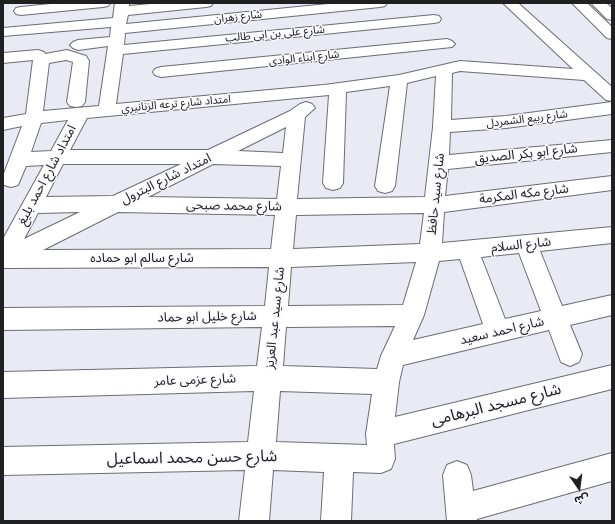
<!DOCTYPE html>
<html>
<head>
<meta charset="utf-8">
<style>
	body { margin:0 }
	#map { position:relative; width:615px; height:524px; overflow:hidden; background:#eaeaf4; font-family:"Noto Sans","Noto Sans Arabic",sans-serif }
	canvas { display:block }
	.frame { position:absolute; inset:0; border:4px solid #202023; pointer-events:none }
	.north { position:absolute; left:559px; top:468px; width:40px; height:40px; -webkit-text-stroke:3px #f8f8fe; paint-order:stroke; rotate:166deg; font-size:11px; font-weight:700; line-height:16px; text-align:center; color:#202023 }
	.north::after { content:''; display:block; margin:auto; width:14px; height:18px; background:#202023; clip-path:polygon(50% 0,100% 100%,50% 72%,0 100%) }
</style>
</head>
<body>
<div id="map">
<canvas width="615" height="524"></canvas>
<div class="frame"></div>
<div class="north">ش</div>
</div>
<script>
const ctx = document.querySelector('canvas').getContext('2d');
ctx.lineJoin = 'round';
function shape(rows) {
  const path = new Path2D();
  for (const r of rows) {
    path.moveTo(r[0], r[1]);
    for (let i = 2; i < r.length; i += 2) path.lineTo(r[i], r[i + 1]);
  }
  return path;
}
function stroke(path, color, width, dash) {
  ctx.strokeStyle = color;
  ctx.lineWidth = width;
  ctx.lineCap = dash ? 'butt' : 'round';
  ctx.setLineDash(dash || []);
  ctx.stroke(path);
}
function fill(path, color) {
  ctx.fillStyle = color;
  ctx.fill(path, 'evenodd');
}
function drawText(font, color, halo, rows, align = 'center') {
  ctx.font = font + ' "Noto Sans","Noto Sans Arabic",sans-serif';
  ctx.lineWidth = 3;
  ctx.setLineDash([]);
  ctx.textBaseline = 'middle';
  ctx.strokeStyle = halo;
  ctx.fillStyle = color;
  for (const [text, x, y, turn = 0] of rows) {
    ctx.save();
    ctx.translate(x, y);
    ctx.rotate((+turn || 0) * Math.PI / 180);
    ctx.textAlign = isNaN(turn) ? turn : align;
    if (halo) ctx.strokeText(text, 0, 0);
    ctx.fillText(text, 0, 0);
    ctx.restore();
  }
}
const minor = shape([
	[60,3,110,3,108,6,103,7,21,15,16,14,14,11,16,8,21,7,60,3],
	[115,3,129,3,129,6,161,3,213,3,211,6,206,7,128,15,126,24,338,3,387,3,385,6,380,7,125,33,124,45,434,15,439,16,441,19,439,22,434,23,123,54,116,104,324,85,399,75,460,61,573,69,503,3,518,3,612,87,612,101,606,100,584,80,460,71,452,73,451,120,506,116,612,102,612,114,506,128,450,132,449,155,612,140,612,152,448,169,445,196,612,176,612,190,444,212,442,243,612,227,612,243,540,251,562,306,612,295,612,315,570,325,582,354,579,362,570,366,561,362,549,330,403,365,399,382,395,417,612,365,612,389,394,444,395,459,391,469,381,473,353,472,351,521,321,521,324,472,273,470,269,521,239,521,245,470,3,475,3,447,248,442,254,391,3,398,3,372,257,366,262,327,3,330,3,308,265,306,269,267,3,268,3,239,44,165,26,166,18,185,11,187,4,185,3,183,3,176,22,126,3,130,3,118,26,114,33,60,3,63,3,53,38,50,44,52,45,54,67,50,86,56,89,61,85,102,82,106,76,107,70,106,67,102,73,62,66,60,49,63,43,111,99,106,108,46,78,50,73,48,70,45,73,42,78,40,110,37,111,27,3,36,3,28,113,18,115,3],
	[436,76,433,127,425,197,297,199,305,117,315,108,312,104,306,102,300,104,290,111,208,150,70,150,87,118,329,95,323,183,326,188,333,190,340,188,343,183,346,92,390,86,375,186,378,191,385,193,392,191,395,186,407,83,436,76],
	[68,120,51,151,31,152,41,123,68,120],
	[286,127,283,153,238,151,286,127],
	[63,164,181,164,113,196,46,197,63,164],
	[213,164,281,166,277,199,148,197,213,164],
	[80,212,24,239,38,213,80,212],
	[118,212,275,215,271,249,43,250,118,212],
	[424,213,420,244,293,249,296,215,424,213],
	[519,253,541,311,505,319,481,257,519,253],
	[460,259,483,324,413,340,424,315,439,261,460,259],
	[416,262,403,305,288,306,291,267,416,262],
	[395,326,381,356,377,369,283,366,286,327,395,326],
	[280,391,372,394,366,434,367,445,276,442,280,391],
	[572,3,587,3,612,27,612,39,607,38,572,3],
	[447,39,452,41,455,44,452,47,161,77,155,75,153,72,155,69,161,67,447,39],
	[612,453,612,481,477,519,477,521,447,521,443,475,447,465,457,461,467,465,471,475,473,491,612,453]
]);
const major = shape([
	[591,3,606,3,612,8,612,20,607,19,591,3]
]);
stroke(minor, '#6c6c75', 2);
stroke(major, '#6c6c75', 2);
fill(minor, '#fff');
fill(major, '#fff');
drawText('11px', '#202023', '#f8f8fe', [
	["شارع زهران",238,17,-6],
	["شارع على بن ابى طالب",275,34,-5],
	["شارع ابناء الوادى",304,58,-6],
	["امتداد شارع ترعه الزنانيري",176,104,-5],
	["شارع ربيع الشمردل",527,119,-7]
]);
drawText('13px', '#202023', '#f8f8fe', [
	["شارع ابو بكر الصديق",526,154,-6],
	["امتداد شارع احمد بليغ",47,175,-62],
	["امتداد شارع البترول",166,179,-26],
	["شارع سيد حافظ",436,194,-84],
	["شارع مكه المكرمة",524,194,-7],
	["شارع محمد صبحى",234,206,1],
	["شارع السلام",521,245,-6],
	["شارع سالم ابو حماده",142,258],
	["شارع خليل ابو حماد",207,317,-1],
	["شارع سيد عبد العزيز",275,318,-84],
	["شارع احمد سعيد",502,331,-13],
	["شارع عزمى عامر",195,380,-2]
]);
drawText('16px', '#202023', '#f8f8fe', [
	["شارع مسجد البرهامى",496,405,-14],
	["شارع حسن محمد اسماعيل",192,458,-1]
]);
</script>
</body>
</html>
